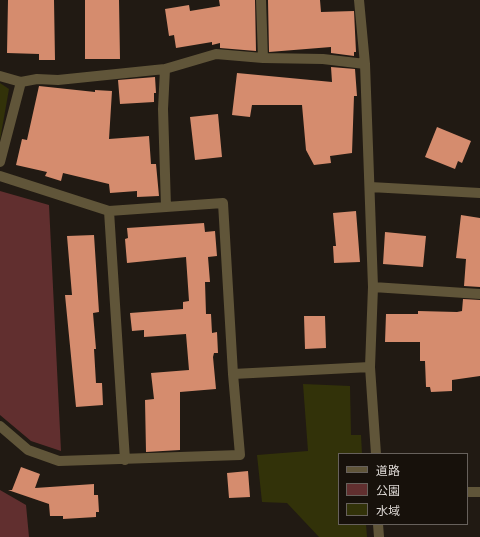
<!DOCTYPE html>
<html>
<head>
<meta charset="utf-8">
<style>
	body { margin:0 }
	#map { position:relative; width:480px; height:537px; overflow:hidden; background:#211a13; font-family:"Libre Baskerville","Noto Sans JP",serif }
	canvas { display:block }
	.legend { position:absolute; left:338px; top:453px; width:130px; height:72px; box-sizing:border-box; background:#17110b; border:1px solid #67615c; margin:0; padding:5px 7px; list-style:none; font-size:12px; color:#ded9d5 }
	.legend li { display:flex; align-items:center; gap:8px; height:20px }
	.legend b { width:20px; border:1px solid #67615c }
</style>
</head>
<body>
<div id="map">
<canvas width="480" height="537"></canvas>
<ul class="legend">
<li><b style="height:5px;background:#605539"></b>道路</li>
<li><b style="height:11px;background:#612f2f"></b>公園</li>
<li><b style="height:11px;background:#323209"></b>水域</li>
</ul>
</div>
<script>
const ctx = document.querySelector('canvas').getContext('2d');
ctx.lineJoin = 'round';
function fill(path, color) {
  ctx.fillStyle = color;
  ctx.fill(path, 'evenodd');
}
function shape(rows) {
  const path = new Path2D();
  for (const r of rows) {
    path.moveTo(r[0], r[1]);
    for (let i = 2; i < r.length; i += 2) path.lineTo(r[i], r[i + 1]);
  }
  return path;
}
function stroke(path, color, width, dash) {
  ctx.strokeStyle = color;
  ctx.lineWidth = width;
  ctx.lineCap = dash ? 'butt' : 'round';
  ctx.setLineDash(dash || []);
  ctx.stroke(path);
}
fill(shape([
	[0,191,49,205,61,451,31,441,0,415],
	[0,490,26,505,29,537,0,537]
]), '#612f2f');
fill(shape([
	[0,83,9,89,0,140],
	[303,384,350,386,351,435,361,435,362,454,339,454,339,524,366,524,367,537,319,537,287,503,262,502,257,455,308,451]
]), '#323209');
fill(shape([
	[8,0,54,0,55,60,39,60,39,54,7,53],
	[85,0,119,0,120,59,85,59],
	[219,0,255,0,256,51,220,48,220,43,212,45,212,42,176,48,174,35,169,36,165,9,189,5,190,11,220,6],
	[268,0,320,0,321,12,354,11,356,52,354,52,354,56,331,53,331,47,269,52],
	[331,67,355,69,357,96,354,96,352,153,330,156,331,163,314,165,306,150,302,105,252,105,250,117,232,115,237,73,332,82],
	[155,77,156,93,154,93,154,102,120,104,118,80],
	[39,86,95,92,95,90,112,91,109,139,149,136,151,164,156,164,159,196,137,197,137,191,110,193,109,184,63,173,61,181,45,176,47,172,16,165,22,139,27,140],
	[218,114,222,157,195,160,190,117],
	[437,127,471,141,462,163,458,161,455,169,425,157],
	[356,211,360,262,334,263,333,246,336,246,333,213],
	[461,215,480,218,480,287,464,286,466,259,456,258],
	[204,223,205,232,215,231,217,256,208,257,210,282,205,282,206,314,211,314,212,333,217,332,218,353,214,353,213,357,216,389,180,392,180,450,146,452,145,400,154,399,151,373,189,370,186,334,144,337,144,330,132,331,130,313,183,309,183,302,189,301,186,257,127,263,125,239,128,238,127,228],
	[385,232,426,236,423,267,383,264],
	[94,235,99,312,93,313,96,349,94,349,96,383,102,383,103,405,76,407,65,295,72,295,67,236],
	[463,299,480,300,480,376,452,380,452,391,431,392,430,387,426,387,425,361,420,361,420,342,385,342,386,314,418,314,418,311,457,312,462,311],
	[304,316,325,316,326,348,305,349],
	[21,467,40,474,35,488,94,484,94,495,98,495,99,512,96,512,96,517,63,519,63,516,50,516,49,504,8,490,12,490],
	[248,471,250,497,229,498,227,473]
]), '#d58c6e');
stroke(shape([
	[261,0,263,58],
	[359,0,365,64],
	[0,76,21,82],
	[0,162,21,82,37,79,58,80,165,69],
	[0,176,109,211,223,203,233,374,240,455,59,461,28,450,0,426],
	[370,187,480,193],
	[166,207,163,109,165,69,216,54,263,58,323,59,365,64,373,287,370,367,376,454],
	[109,211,125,460],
	[373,287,480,294],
	[233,374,370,367],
	[467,492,480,492],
	[378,524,379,537]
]), '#605539', 10);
</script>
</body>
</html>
